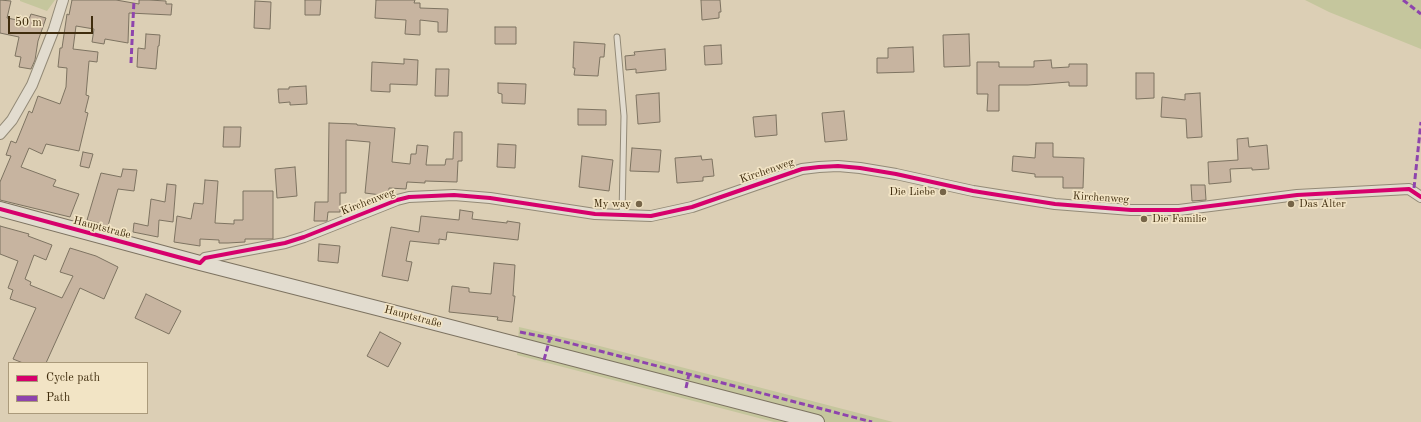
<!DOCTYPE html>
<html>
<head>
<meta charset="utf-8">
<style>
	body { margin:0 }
	#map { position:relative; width:1421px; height:422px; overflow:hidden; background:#dccfb5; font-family:"Old Standard TT",serif }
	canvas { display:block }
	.legend { position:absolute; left:8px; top:362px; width:140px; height:52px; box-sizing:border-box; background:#f2e4c5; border:1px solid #aa9a7b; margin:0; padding:5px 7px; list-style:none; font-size:12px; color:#3f2c0d }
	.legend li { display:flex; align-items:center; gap:8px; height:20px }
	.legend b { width:20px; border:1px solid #aa9a7b }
	.scale { position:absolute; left:8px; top:16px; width:85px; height:18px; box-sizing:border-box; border:2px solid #3f2c0d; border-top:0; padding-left:5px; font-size:12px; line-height:14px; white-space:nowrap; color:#3f2c0d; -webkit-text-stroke:3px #f2e4c5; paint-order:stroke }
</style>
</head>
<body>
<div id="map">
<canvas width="1421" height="422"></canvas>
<ul class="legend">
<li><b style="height:5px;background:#d6006c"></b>Cycle path</li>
<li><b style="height:5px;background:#8e44ad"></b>Path</li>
</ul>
<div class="scale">50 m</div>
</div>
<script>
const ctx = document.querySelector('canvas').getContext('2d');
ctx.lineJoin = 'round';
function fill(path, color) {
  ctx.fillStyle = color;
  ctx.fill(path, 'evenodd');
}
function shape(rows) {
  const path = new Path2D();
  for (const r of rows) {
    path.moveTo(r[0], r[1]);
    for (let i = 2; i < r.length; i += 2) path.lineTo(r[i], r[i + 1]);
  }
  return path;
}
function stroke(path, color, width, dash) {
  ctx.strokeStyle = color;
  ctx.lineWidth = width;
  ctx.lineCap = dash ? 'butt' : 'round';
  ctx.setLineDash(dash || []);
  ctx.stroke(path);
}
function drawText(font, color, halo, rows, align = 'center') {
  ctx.font = font + ' "Old Standard TT",serif';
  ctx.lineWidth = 3.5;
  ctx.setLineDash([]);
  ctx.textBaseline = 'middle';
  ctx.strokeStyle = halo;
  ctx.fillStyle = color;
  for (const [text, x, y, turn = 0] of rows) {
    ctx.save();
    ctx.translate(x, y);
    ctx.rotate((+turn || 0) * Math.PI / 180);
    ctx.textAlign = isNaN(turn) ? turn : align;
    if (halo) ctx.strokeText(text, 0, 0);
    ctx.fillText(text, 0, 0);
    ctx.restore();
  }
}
fill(shape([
	[20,0,55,0,47,11,20,1],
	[1305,0,1421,0,1421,49,1329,12],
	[519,327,588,343,893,422,774,422,517,355]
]), '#c5c69d');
const building = shape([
	[0,0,11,1,7,18,28,22,31,14,46,18,38,41,35,60,31,69,19,67,21,57,15,56,19,37,0,33,0,0],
	[72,0,116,0,139,4,139,0,149,0,166,1,166,4,172,4,171,15,129,13,128,43,105,39,104,44,92,42,94,29,76,26,73,49,98,52,97,62,89,61,86,95,89,96,85,112,88,113,79,151,46,144,42,154,29,148,21,167,56,180,53,186,79,194,70,217,0,200,0,182,11,156,6,155,11,141,16,143,29,111,32,113,38,96,60,104,66,87,67,68,58,67,60,48,62,48,67,14,69,15,72,0],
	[305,0,321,0,320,15,305,15,305,0],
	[376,0,415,0,414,3,420,3,420,8,448,9,447,32,438,32,438,22,420,20,420,35,405,34,406,20,375,18,376,0],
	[701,0,720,0,721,12,719,12,719,18,702,20,701,0],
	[255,1,271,2,270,29,254,28,255,1],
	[495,27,516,27,516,44,495,44,495,27],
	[146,34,160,35,159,46,158,46,156,69,137,67,138,48,145,49,146,34],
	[969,34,970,66,944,67,943,35,969,34],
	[574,42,605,44,604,57,600,57,598,76,574,75,575,68,573,68,574,42],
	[721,45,722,64,705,65,704,46,721,45],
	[913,47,914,72,877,73,877,58,888,58,888,48,913,47],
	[665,49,666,70,636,73,636,69,626,70,625,56,635,55,634,52,665,49],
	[404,59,418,60,417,85,390,84,390,92,371,91,372,62,404,64,404,59],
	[1051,60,1052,68,1069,67,1069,64,1087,64,1087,86,1069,86,1069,82,1028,85,999,85,999,111,987,111,988,94,977,94,977,62,999,62,999,67,1034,67,1034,61,1051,60],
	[436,69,449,69,448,96,435,96,436,69],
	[1136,73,1154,73,1154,98,1136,99,1136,73],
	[498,83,526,84,525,104,502,103,502,94,498,93,498,83],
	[306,86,307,104,290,105,290,102,279,103,278,89,289,89,289,87,306,86],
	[659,93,660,122,638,124,636,95,659,93],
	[1200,93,1202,137,1187,138,1186,119,1161,117,1162,97,1185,100,1185,94,1200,93],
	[578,109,606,110,606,125,578,125,578,109],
	[844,111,847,140,825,142,822,113,844,111],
	[776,115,777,135,755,137,753,117,776,115],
	[329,123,357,124,357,125,395,128,392,162,410,164,411,154,416,154,417,145,428,146,426,165,445,165,446,159,453,159,454,132,462,132,462,161,458,161,457,182,425,181,425,183,407,182,406,189,389,188,389,196,365,193,370,142,346,140,346,193,340,193,340,212,328,212,327,221,314,221,315,202,328,202,329,123],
	[224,127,241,127,240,147,223,147,224,127],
	[1248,138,1249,147,1267,145,1269,169,1252,170,1252,168,1230,169,1231,182,1209,184,1208,162,1238,160,1237,139,1248,138],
	[1036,143,1053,143,1053,157,1084,158,1083,188,1063,188,1063,177,1035,177,1035,174,1012,171,1013,156,1035,158,1036,143],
	[498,144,516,145,515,168,497,167,498,144],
	[632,148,661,150,659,172,630,171,632,148],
	[83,152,93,154,89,168,80,166,83,152],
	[582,156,613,160,609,191,579,187,582,156],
	[701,156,702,160,712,159,714,176,703,177,703,181,677,183,675,158,701,156],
	[295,167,297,196,277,198,275,169,295,167],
	[123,169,137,170,134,191,118,189,108,226,87,220,101,173,121,177,123,169],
	[205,180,218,181,215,223,234,224,234,220,243,220,243,191,273,191,273,239,245,239,245,242,228,243,219,243,219,240,200,239,200,246,174,242,177,216,191,219,194,203,203,204,205,180],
	[167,184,176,185,173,222,159,220,158,237,133,232,134,223,148,226,151,199,165,202,167,184],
	[1191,185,1205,185,1206,200,1192,201,1191,185],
	[460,210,473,212,472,219,507,223,507,221,520,223,518,240,447,232,446,240,439,239,439,244,410,241,406,261,412,262,408,281,382,276,391,227,419,232,421,216,459,220,460,210],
	[0,226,29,234,28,236,52,245,46,260,34,255,25,279,31,282,30,285,62,298,73,276,60,272,70,248,96,256,118,267,104,299,80,288,46,363,23,363,13,359,36,308,10,299,13,290,8,288,18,261,0,254,0,226],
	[319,244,340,246,338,263,318,261,319,244],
	[494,263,515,265,513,296,515,296,512,322,497,320,498,317,449,312,452,286,469,288,469,292,491,294,494,263],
	[146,294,181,311,169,334,135,318,146,294],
	[380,332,401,343,388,367,367,356,380,332]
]);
fill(building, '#c7b4a0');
stroke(building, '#7d7361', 1);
const lane = shape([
	[617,37,624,116,622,215]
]);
const street = shape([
	[0,134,12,120,32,85,54,29,63,0],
	[200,263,205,258,285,243,304,237,397,200,409,197,454,195,490,198,595,214,651,216,692,207,802,169,819,167,838,166,860,168,896,174,973,191,1055,204,1131,210,1179,210,1297,195,1409,189,1421,197]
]);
const secondary = shape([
	[0,209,200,263,408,316,817,422]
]);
stroke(lane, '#938a77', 7);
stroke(street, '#938a77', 12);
stroke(secondary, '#7d7361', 16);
stroke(lane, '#e2dccf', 5);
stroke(street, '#e2dccf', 10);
stroke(secondary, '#e2dccf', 14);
stroke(shape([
	[1403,0,1421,14],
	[131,63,134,0],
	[1414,188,1421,122],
	[520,332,550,338,872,422],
	[544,360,550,338],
	[686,388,689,374]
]), '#8e44ad', 3, [6, 3]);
stroke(shape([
	[0,209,200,263,205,258,285,243,304,237,397,200,409,197,454,195,490,198,595,214,651,216,692,207,802,169,819,167,838,166,860,168,896,174,973,191,1055,204,1131,210,1179,210,1297,195,1409,189,1421,197]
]), '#d6006c', 4);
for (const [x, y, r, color] of [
	[943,192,4,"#766548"],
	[639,204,4,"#766548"],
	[1291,204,4,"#766548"],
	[1144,219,4,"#766548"]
]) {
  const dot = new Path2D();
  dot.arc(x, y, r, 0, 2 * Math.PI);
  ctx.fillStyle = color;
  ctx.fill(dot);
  stroke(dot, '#f2e4c5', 1.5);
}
drawText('11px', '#3f2c0d', '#f2e4c5', [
	["Kirchenweg",767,171,-19],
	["Kirchenweg",1101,198,4],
	["Kirchenweg",368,202,-21],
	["Hauptstraße",102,228,15],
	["Hauptstraße",413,317,15]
]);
drawText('11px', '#3f2c0d', '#f2e4c5', [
	["Die Liebe",935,192],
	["My way",631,204],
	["Das Alter",1299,204,"left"],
	["Die Familie",1152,219,"left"]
], 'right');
</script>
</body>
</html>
